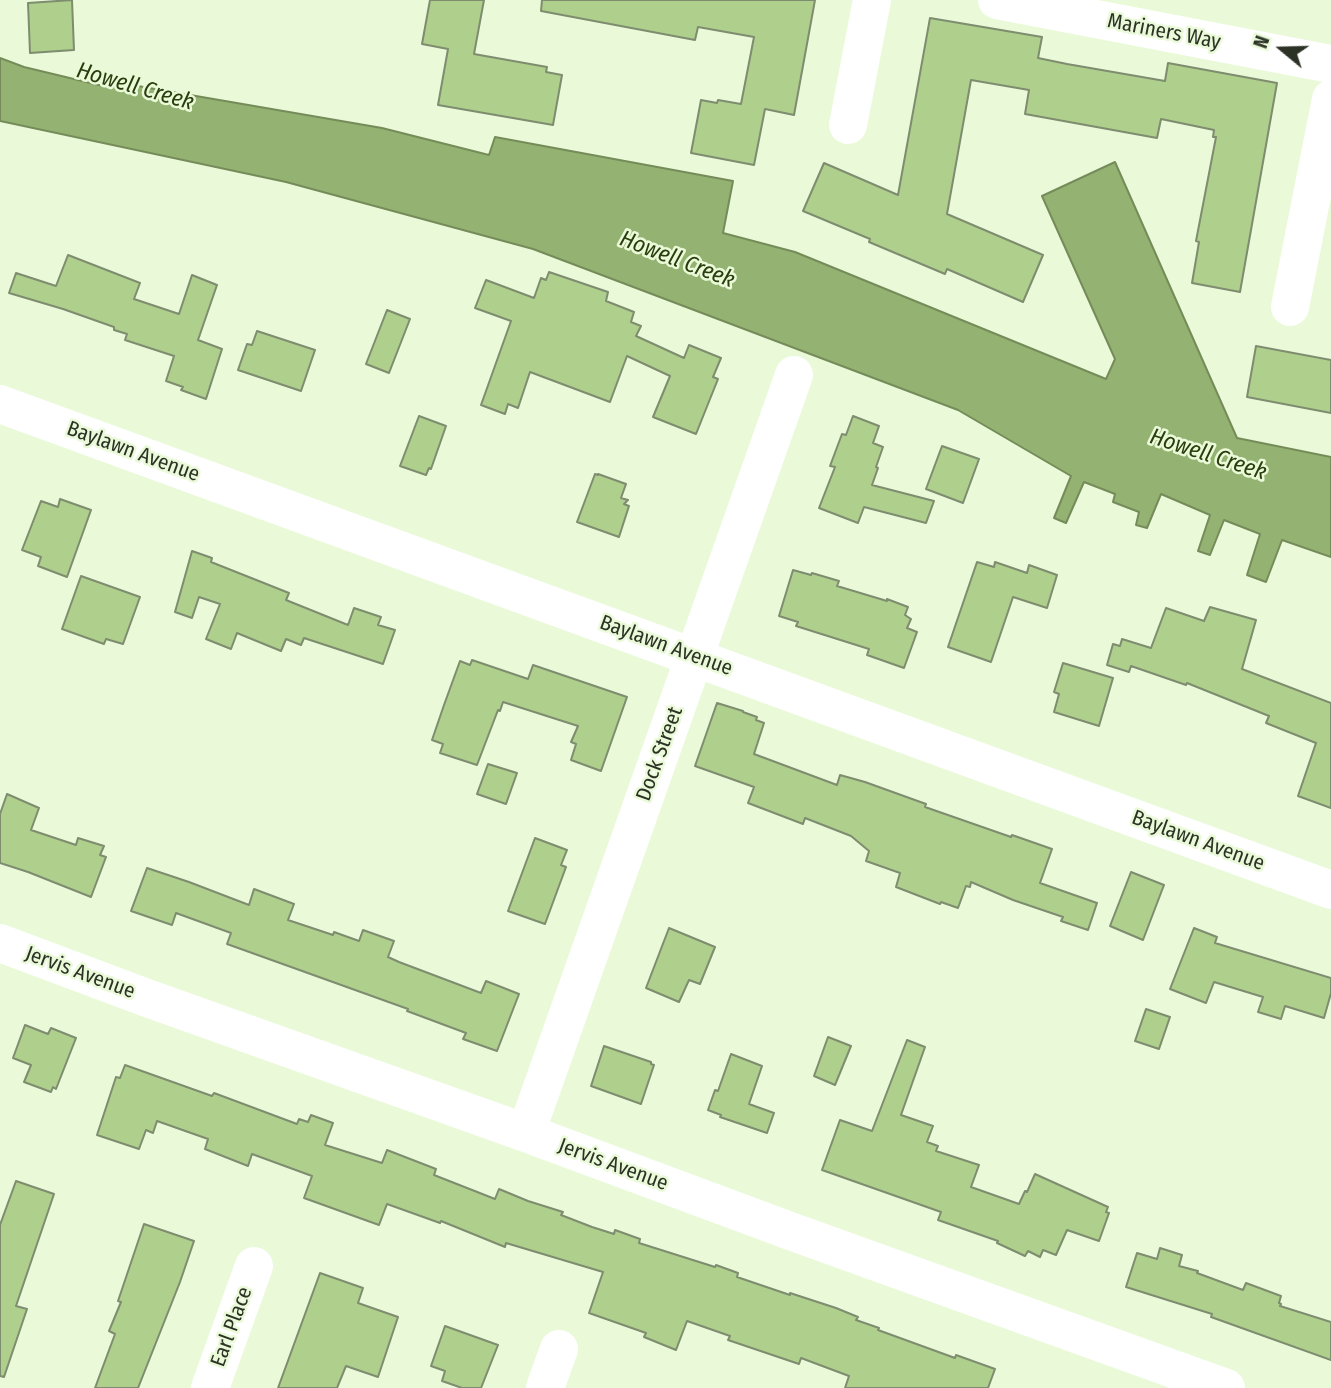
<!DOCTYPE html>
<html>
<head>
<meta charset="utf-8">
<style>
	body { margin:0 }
	#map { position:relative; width:1331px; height:1388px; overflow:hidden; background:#eafad9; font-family:"Fira Sans Condensed",sans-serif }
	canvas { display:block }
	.north { position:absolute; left:1247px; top:14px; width:70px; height:70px; -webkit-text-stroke:5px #eafad9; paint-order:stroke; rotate:289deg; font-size:19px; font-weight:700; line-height:28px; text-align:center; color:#2c3225 }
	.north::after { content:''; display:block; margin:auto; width:24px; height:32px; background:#2c3225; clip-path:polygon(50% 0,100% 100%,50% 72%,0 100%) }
</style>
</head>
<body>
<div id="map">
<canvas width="1331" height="1388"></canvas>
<div class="north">N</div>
</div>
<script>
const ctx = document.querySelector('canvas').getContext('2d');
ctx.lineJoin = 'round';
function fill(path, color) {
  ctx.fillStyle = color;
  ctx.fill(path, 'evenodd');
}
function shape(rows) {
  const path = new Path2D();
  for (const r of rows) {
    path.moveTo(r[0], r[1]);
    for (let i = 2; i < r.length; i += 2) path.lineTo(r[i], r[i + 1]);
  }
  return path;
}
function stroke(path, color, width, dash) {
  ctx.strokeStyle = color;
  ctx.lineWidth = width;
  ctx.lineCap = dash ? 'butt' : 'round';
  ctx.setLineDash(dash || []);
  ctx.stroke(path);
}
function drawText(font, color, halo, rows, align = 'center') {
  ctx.font = font + ' "Fira Sans Condensed",sans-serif';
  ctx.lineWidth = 5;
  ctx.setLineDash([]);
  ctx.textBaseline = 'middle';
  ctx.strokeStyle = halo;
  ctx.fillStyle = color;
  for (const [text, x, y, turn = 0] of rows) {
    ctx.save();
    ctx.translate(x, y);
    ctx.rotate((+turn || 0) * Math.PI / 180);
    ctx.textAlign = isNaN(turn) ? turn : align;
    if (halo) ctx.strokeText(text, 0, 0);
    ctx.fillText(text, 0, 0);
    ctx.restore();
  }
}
const water = shape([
	[0,58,24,67,103,86,103,80,382,128,489,155,495,137,733,181,723,233,795,252,1106,379,1115,359,1042,196,1115,162,1237,438,1331,457,1331,557,1282,540,1266,582,1247,575,1260,534,1224,520,1210,555,1198,551,1210,515,1161,494,1147,528,1136,525,1139,512,1113,502,1115,494,1084,482,1066,523,1054,518,1071,476,958,410,533,249,286,182,0,121,0,58]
]);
fill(water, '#94b271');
stroke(water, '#758c5a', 2);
const building = shape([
	[72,0,74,50,30,53,28,3,72,0],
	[430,0,484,0,474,54,547,67,546,72,562,75,553,125,438,105,448,49,422,44,430,0],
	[542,0,815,0,794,115,765,109,754,165,691,153,701,100,717,103,718,100,741,104,754,37,698,27,695,40,541,11,542,0],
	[930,18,1042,37,1038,58,1067,64,1165,81,1168,63,1277,83,1240,292,1192,283,1199,242,1196,241,1216,137,1213,137,1214,130,1161,119,1157,138,1025,114,1029,90,971,80,947,214,1043,255,1023,302,947,269,945,274,869,242,870,239,803,211,824,163,898,195,930,18],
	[68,255,140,283,134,299,179,314,192,275,217,285,198,340,222,349,206,399,181,390,183,387,166,381,174,356,125,340,127,334,114,330,114,327,63,309,9,293,16,273,56,286,68,255],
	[549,272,608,292,606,301,634,312,631,322,641,326,636,336,684,358,689,345,721,358,713,377,718,379,696,434,653,417,670,376,627,356,610,402,530,372,518,408,508,404,505,414,481,405,511,321,475,308,486,280,534,298,541,278,546,280,549,272],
	[387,310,410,319,389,373,366,364,387,310],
	[257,331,315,350,301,391,238,370,247,344,252,345,257,331],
	[1256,346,1331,360,1331,413,1247,397,1256,346],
	[419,416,446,426,431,469,429,468,426,475,400,466,419,416],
	[853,416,879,426,873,443,883,447,876,467,878,468,872,485,934,501,926,523,864,507,858,523,819,508,835,467,830,466,842,434,846,435,853,416],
	[942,446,979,459,963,503,926,489,942,446],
	[595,474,598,475,598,474,626,484,621,498,628,500,624,504,629,506,619,537,577,522,595,474],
	[60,499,91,510,67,577,38,566,41,557,22,550,41,501,58,507,60,499],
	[192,551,212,558,211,562,289,593,286,600,348,625,354,608,381,617,378,625,395,630,383,664,304,638,301,645,286,639,281,651,237,633,231,649,206,639,220,604,199,597,192,618,175,612,192,551],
	[977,562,994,567,995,562,1027,573,1029,565,1057,575,1047,608,1013,597,991,662,948,647,977,562],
	[793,570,811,575,812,573,839,581,837,586,887,601,887,599,908,607,905,615,911,619,907,628,917,632,904,668,867,655,869,649,796,626,798,622,779,616,793,570],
	[81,576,140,597,123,644,106,639,104,644,62,629,81,576],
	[1210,607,1256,620,1242,669,1331,703,1331,808,1298,796,1316,743,1266,723,1269,716,1187,683,1186,685,1131,666,1129,672,1107,665,1113,644,1120,646,1122,639,1151,648,1166,608,1204,621,1210,607],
	[472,660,528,679,533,665,627,697,601,771,571,760,576,744,571,742,578,726,503,702,500,711,498,710,477,765,440,753,443,744,432,740,444,705,460,661,470,665,472,660],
	[1063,663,1113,678,1099,726,1054,712,1059,694,1054,692,1063,663],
	[717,703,743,711,743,712,757,717,756,720,764,723,754,754,837,785,840,775,865,782,926,804,925,807,1011,837,1012,835,1052,849,1040,883,1097,903,1088,930,1061,921,1063,917,1013,900,971,882,970,887,966,886,958,908,941,902,940,904,896,887,900,873,866,861,869,851,851,836,805,818,803,824,748,803,754,787,695,766,717,703],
	[488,764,517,773,506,804,477,794,488,764],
	[7,794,39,808,31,830,76,845,78,838,104,846,100,855,106,857,91,897,28,872,0,863,0,814,7,794],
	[535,838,567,850,561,865,566,867,545,924,508,911,535,838],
	[147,868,189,882,249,905,254,889,294,904,288,920,333,935,334,932,359,941,363,930,394,941,388,957,399,962,481,993,486,981,519,994,497,1051,463,1039,466,1033,407,1011,408,1009,227,944,231,933,176,913,172,925,131,911,147,868],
	[1131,872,1164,885,1143,940,1110,926,1131,872],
	[669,928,715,947,700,984,689,980,679,1002,646,988,669,928],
	[1194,928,1217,937,1215,943,1331,978,1331,993,1324,1018,1285,1006,1281,1019,1258,1012,1263,997,1214,982,1206,1003,1170,989,1194,928],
	[1146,1009,1170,1017,1159,1049,1135,1041,1146,1009],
	[25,1025,48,1034,51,1028,76,1038,56,1089,53,1087,51,1092,24,1082,31,1065,13,1058,25,1025],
	[828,1037,851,1046,835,1085,814,1076,828,1037],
	[907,1040,925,1047,901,1115,933,1126,927,1142,938,1146,936,1151,979,1165,971,1187,1019,1204,1025,1191,1027,1192,1035,1174,1108,1207,1106,1212,1109,1213,1099,1241,1067,1230,1056,1255,1043,1250,1040,1257,1028,1251,1025,1256,997,1243,998,1241,938,1220,941,1212,822,1170,840,1120,872,1131,907,1040],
	[604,1046,651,1062,651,1064,654,1065,641,1104,591,1086,604,1046],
	[731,1054,762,1066,749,1104,774,1113,767,1133,720,1117,721,1115,708,1110,715,1090,718,1091,731,1054],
	[125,1065,212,1096,214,1093,297,1124,299,1119,308,1122,311,1115,333,1123,325,1145,382,1163,387,1150,436,1169,434,1175,495,1199,499,1189,528,1201,563,1212,561,1215,592,1227,614,1234,615,1230,640,1239,639,1243,715,1267,716,1265,738,1273,737,1277,790,1295,790,1293,836,1308,858,1317,856,1320,879,1328,878,1330,955,1358,956,1355,995,1369,988,1388,845,1388,849,1376,801,1358,799,1364,728,1340,730,1336,687,1321,676,1350,644,1337,646,1333,589,1313,603,1272,506,1243,505,1247,441,1221,440,1223,387,1204,379,1225,304,1198,312,1176,252,1154,248,1166,205,1149,208,1139,157,1121,153,1133,146,1130,139,1149,97,1135,116,1077,120,1078,125,1065],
	[16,1181,54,1194,16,1306,27,1309,4,1377,0,1376,0,1225,16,1181],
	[144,1224,194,1241,180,1282,138,1388,95,1388,115,1334,109,1331,121,1302,118,1301,144,1224],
	[1160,1248,1182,1255,1179,1266,1198,1271,1197,1273,1243,1290,1246,1283,1281,1296,1279,1303,1281,1304,1280,1306,1331,1322,1331,1360,1211,1317,1212,1314,1126,1287,1137,1253,1157,1259,1160,1248],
	[320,1273,363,1288,358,1303,398,1317,378,1377,346,1366,337,1388,278,1388,320,1273],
	[445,1326,498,1345,481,1388,462,1388,442,1381,445,1371,431,1366,445,1326]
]);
fill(building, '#afcf8c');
stroke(building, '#7e8c6f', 2);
stroke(shape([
	[997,0,1331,64],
	[848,125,872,0],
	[1290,307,1331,99],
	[0,404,1331,890],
	[0,943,147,998,526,1133,793,1232,1226,1388],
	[526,1133,794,375],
	[210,1388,254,1266],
	[545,1388,559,1349]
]), '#fff', 38);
drawText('21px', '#2c3225', '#eafad9', [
	["Mariners Way",1164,32,11],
	["Baylawn Avenue",133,452,20],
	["Baylawn Avenue",666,646,20],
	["Dock Street",660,754,-70],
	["Baylawn Avenue",1198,841,20],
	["Jervis Avenue",80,973,20],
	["Jervis Avenue",613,1165,20],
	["Earl Place",232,1327,-70]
]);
drawText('italic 23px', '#2a3d0d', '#eafad9', [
	["Howell Creek",135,87,16],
	["Howell Creek",677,260,21],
	["Howell Creek",1208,455,18]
]);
</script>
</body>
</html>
